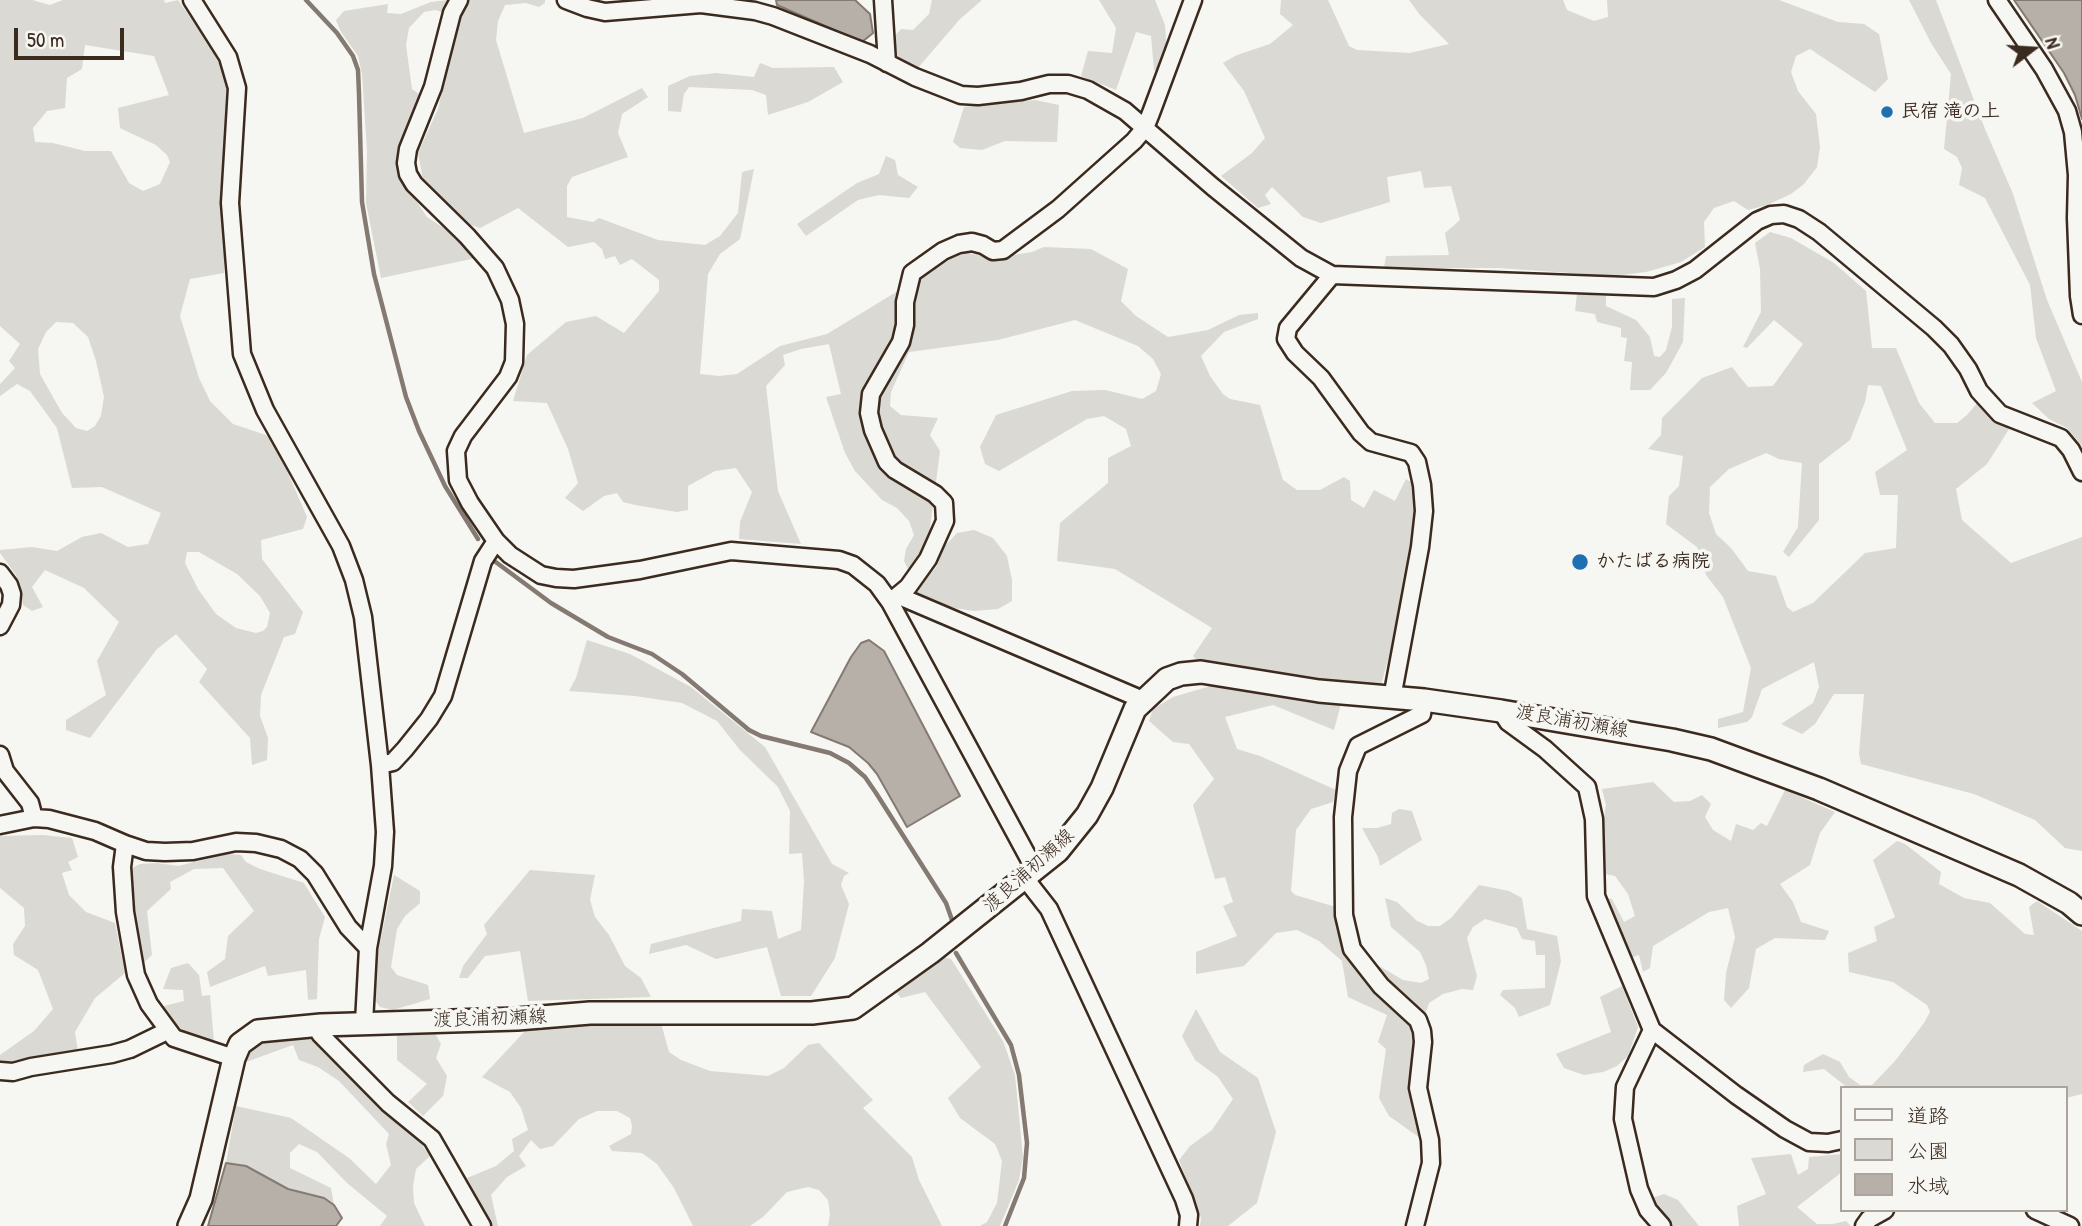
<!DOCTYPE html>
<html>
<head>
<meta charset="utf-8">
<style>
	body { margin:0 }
	#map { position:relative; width:2082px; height:1226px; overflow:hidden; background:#f6f6f2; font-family:"Patrick Hand","Klee One",sans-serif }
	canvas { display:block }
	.legend { position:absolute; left:1840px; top:1086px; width:228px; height:126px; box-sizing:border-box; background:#f6f6f2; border:2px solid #aba49d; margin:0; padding:9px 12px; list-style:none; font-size:21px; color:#3b2a1e }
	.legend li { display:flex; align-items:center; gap:14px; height:35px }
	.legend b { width:35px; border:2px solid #aba49d }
	.north { position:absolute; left:1998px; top:14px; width:70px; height:70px; -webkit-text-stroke:5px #f6f6f2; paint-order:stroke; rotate:73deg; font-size:19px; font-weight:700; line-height:28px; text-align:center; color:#3b2a1e }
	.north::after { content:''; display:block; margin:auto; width:24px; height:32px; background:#3b2a1e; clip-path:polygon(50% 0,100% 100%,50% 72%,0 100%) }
	.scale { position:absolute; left:14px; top:28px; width:110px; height:32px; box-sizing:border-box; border:4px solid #3b2a1e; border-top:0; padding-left:9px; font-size:21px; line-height:24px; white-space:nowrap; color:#3b2a1e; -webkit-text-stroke:5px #f6f6f2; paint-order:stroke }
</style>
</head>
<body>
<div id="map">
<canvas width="2082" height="1226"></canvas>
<ul class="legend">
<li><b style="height:9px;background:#f6f6f2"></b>道路</li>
<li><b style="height:19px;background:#dad9d3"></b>公園</li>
<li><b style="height:19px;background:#b6b0a9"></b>水域</li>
</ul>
<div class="north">N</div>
<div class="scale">50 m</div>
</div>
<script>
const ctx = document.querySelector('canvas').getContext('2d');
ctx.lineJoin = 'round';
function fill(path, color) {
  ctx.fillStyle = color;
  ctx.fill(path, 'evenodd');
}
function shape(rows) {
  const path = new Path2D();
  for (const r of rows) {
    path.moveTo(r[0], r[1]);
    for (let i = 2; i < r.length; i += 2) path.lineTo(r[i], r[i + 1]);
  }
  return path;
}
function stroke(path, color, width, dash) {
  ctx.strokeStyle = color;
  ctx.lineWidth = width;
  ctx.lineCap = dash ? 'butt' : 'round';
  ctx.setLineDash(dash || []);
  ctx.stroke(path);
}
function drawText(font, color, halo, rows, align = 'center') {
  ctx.font = font + ' "Patrick Hand","Klee One",sans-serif';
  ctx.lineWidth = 7;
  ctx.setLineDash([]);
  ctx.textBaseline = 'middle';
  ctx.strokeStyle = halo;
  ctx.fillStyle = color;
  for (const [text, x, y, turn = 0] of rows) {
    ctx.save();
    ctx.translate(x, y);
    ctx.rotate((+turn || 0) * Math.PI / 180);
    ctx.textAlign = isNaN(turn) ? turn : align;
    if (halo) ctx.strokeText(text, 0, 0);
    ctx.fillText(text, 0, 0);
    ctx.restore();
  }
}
fill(shape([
	[0,0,32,0,50,5,63,0,164,0,165,3,178,0,206,39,224,72,230,101,224,273,190,279,180,316,199,378,210,401,233,424,269,436,279,452,307,517,303,529,261,540,262,559,303,612,295,634,284,637,261,695,260,716,268,738,267,760,252,765,250,738,199,682,207,669,176,634,157,649,90,738,66,730,66,720,106,695,97,661,119,622,84,588,45,570,32,587,43,607,32,611,23,605,16,575,0,553,0,550,32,547,57,551,82,537,101,533,128,547,148,544,161,513,102,487,72,488,57,428,30,391,17,384,0,396,0,384,15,368,9,361,20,344,0,326],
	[85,45,154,56,169,95,118,108,120,128,156,145,167,155,170,162,160,184,143,191,129,183,111,151,85,151,53,143,35,142,33,128,47,111,65,108,67,78,82,69],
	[56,322,73,323,88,337,96,361,104,397,101,416,95,426,87,431,76,428,62,413,40,374,38,349,46,332],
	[199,552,237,574,260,596,270,613,267,627,263,631,256,633,236,628,216,614,198,589,185,563,187,552],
	[448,0,442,12,435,10,424,12,409,28,406,45,412,89,422,96,400,165,406,186,427,217,456,236,476,258,381,278,366,203,367,151,362,74,358,56,341,32,336,20,344,11,388,4,387,13,401,14,431,2],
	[468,0,545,0,545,3,539,7,526,3,505,5,498,21,496,40,524,133,583,118,642,88,648,97,622,114,618,133,628,157,572,177,567,186,567,217,593,222,599,218,658,240,705,245,720,236,738,213,742,172,754,169,740,239,720,254,708,274,700,374,719,376,737,374,780,346,827,334,954,257,968,253,985,257,1013,255,1032,252,1044,247,1091,249,1128,269,1121,301,1136,316,1168,337,1208,330,1239,315,1258,313,1258,319,1224,332,1201,356,1210,376,1223,394,1230,399,1260,405,1283,480,1297,490,1320,490,1344,477,1350,481,1351,500,1364,508,1374,490,1395,501,1406,479,1416,485,1419,501,1406,569,1401,612,1380,689,1199,662,1193,656,1212,628,1115,569,1057,561,1060,523,1108,483,1108,458,1131,446,1126,429,1104,416,1087,419,999,471,985,464,980,447,996,415,1072,391,1105,390,1142,399,1156,391,1161,374,1153,359,1138,346,1075,320,998,340,909,352,891,392,890,406,901,415,938,418,930,435,940,451,928,543,908,569,904,561,906,549,914,535,909,521,897,508,882,500,855,471,845,453,826,397,841,394,829,344,801,349,783,355,785,365,766,386,778,491,801,544,739,539,740,522,752,492,736,468,715,471,688,486,688,510,677,512,635,505,623,502,617,493,604,496,583,511,565,498,578,483,568,449,547,403,513,401,527,355,566,322,596,316,624,333,659,291,659,280,632,259,620,265,615,256,605,259,602,249,594,242,568,247,518,208,480,228,462,222,442,205,423,180,418,153,438,109,460,11],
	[932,0,982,0,960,19,917,69,903,68,891,40,901,29,913,30,929,14],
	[1099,0,1155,0,1165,25,1167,55,1160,73,1154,70,1151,36,1136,32,1116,90,1081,76,1088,51,1112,53,1116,28],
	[1281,0,1328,0,1349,46,1357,50,1410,53,1449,44,1420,15,1409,0,1563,0,1567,10,1594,21,1608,17,1607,0,1779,0,1838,22,1864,24,1879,34,1888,79,1875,92,1810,49,1796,56,1791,72,1798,91,1816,114,1820,147,1817,167,1804,184,1791,194,1767,205,1748,210,1734,201,1714,208,1704,222,1705,247,1681,262,1646,272,1613,276,1499,268,1384,268,1386,256,1449,255,1445,233,1460,220,1451,186,1424,188,1421,171,1387,177,1390,202,1321,223,1303,217,1272,187,1265,195,1271,204,1258,208,1221,176,1252,153,1265,138,1244,91,1223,63,1237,55,1270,44,1293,25,1280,14],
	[1909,0,1936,0,1985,129,2013,194,2047,300,2082,382,2082,446,2067,428,2049,419,2032,403,2056,391,2036,338,2030,285,1985,198,1959,185,1962,168,1957,157,1944,149,1951,74,1931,43],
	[760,63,773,68,834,67,843,82,808,102,768,115,766,95,752,90,689,87,684,94,681,112,668,111,668,86,690,76,716,73,754,77],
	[1035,100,1059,105,1057,142,1005,141,982,150,960,148,953,142,964,107],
	[886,156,895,160,898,175,918,187,909,198,879,195,858,200,806,236,797,224,857,183,879,174],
	[1770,232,1791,238,1834,263,1866,291,1872,348,1896,348,1919,403,1935,423,1957,423,1967,415,1978,402,1993,418,2011,426,1987,464,1956,489,1962,520,2011,563,2082,537,2082,851,2065,848,2035,820,1974,794,1861,764,1859,754,1864,694,1834,694,1815,724,1802,734,1781,724,1813,703,1819,687,1814,662,1762,689,1752,717,1747,722,1718,728,1718,719,1743,712,1751,668,1723,597,1706,575,1697,547,1666,524,1669,496,1679,486,1683,456,1648,449,1661,435,1662,418,1702,378,1732,367,1748,387,1773,386,1803,344,1774,320,1747,348,1743,347,1761,312,1760,269,1755,243],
	[1868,385,1881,386,1907,450,1875,472,1880,495,1898,495,1896,548,1865,553,1813,603,1793,612,1787,607,1776,576,1748,571,1731,548,1716,534,1709,513,1710,487,1729,469,1766,453,1779,459,1802,463,1798,527,1783,552,1789,557,1819,520,1819,464,1850,440,1865,402],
	[1577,294,1606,296,1606,306,1636,320,1650,337,1654,356,1660,357,1666,350,1672,327,1672,299,1685,298,1683,342,1666,373,1650,390,1630,390,1632,362,1624,361,1627,338,1621,337,1621,328,1597,322,1595,314,1575,311],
	[974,530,993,538,1007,556,1012,580,1012,601,998,609,974,611,954,608,921,598,916,591,937,566,944,547,957,533],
	[587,640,630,654,691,687,765,747,832,864,849,873,844,876,841,885,849,904,835,958,811,996,781,996,767,947,716,959,686,945,649,954,651,944,741,921,742,909,772,911,778,939,801,930,804,882,802,853,789,854,790,811,778,787,740,750,717,721,682,703,635,696,569,691,576,678],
	[1214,685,1283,690,1341,704,1334,730,1273,705,1225,717,1237,749,1260,756,1336,790,1333,802,1311,809,1296,830,1291,891,1295,895,1336,907,1337,924,1343,944,1357,972,1376,991,1413,1022,1419,1038,1412,1098,1423,1131,1420,1138,1389,1116,1379,1098,1386,1049,1378,1042,1387,1015,1348,997,1342,961,1319,941,1297,930,1276,933,1244,966,1196,974,1196,952,1237,936,1223,906,1233,902,1225,877,1215,879,1193,805,1214,779,1189,744,1173,742,1149,721,1153,709,1173,697],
	[1653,782,1674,802,1690,801,1702,795,1711,804,1705,817,1713,830,1731,841,1736,824,1753,830,1761,823,1767,826,1785,790,1835,812,1820,833,1810,865,1780,884,1793,902,1801,922,1829,931,1825,940,1775,938,1756,949,1749,988,1731,1008,1724,1000,1726,973,1735,937,1728,908,1709,912,1653,946,1650,968,1643,972,1639,955,1630,958,1607,898,1612,899,1624,922,1635,916,1628,894,1615,876,1605,874,1603,822,1606,805,1602,789],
	[1399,809,1412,811,1422,840,1380,866,1378,857,1362,828,1377,828,1391,824,1392,813],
	[43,835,72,838,78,857,68,862,72,870,62,873,69,895,86,912,115,923,125,973,95,998,75,1032,78,1052,7,1065,0,1061,0,1055,34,1031,53,1009,38,970,14,955,13,944,25,926,24,908,0,888,0,836],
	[1897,841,1905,844,1941,872,1939,884,1964,898,1990,903,2025,934,2034,935,2029,907,2037,901,2082,931,2082,1094,2066,1098,2066,1088,1848,1088,1824,1069,1803,1072,1804,1065,1823,1054,1840,1062,1849,1077,1860,1085,1872,1085,1895,1061,1924,1023,1930,1012,1927,1005,1893,982,1849,972,1848,953,1877,941,1874,927,1895,917,1873,860],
	[228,854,241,855,246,862,260,869,304,883,313,898,325,917,319,939,317,999,308,1000,306,970,268,976,265,966,210,987,207,972,225,959,228,936,254,911,223,868,194,869,170,882,171,889,147,911,152,955,140,966,130,881,132,868,140,864,157,863,178,866],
	[530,870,595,875,590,900,595,917,609,935,625,966,641,978,651,997,528,1001,520,951,485,956,468,978,459,978,463,966,487,934,484,925],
	[394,875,420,891,420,903,405,916,397,929,391,967,397,975,428,985,430,999,393,1010,380,1007,374,999,373,977],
	[1479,885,1509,891,1522,898,1527,929,1557,936,1561,961,1550,1005,1519,1017,1515,1008,1500,995,1503,990,1545,988,1545,955,1536,955,1535,941,1522,939,1517,928,1485,919,1473,927,1467,938,1477,976,1473,990,1462,989,1443,994,1429,1003,1425,1015,1410,1000,1385,982,1369,960,1403,980,1421,983,1429,979,1426,965,1420,952,1391,927,1385,898,1397,902,1417,921,1428,926,1440,926,1451,918],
	[939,956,951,959,1003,1041,1015,1075,1023,1157,1019,1180,1000,1226,980,1226,987,1222,997,1203,1002,1161,995,1144,960,1118,948,1098,981,1067,925,992,901,998,895,991],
	[188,963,199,975,202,996,210,995,214,1042,194,1039,172,1022,160,1007,184,1001,183,990,163,989,171,968],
	[1622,986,1638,1027,1628,1056,1617,1066,1603,1072,1584,1075,1564,1068,1556,1054,1611,1032,1600,997],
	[1196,1009,1220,1052,1258,1078,1276,1132,1257,1203,1228,1226,1200,1226,1201,1218,1179,1160,1190,1146,1212,1130,1233,1099,1218,1077,1195,1060,1182,1036],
	[565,1021,661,1023,669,1052,681,1060,710,1071,768,1076,784,1068,808,1045,819,1043,873,1100,863,1108,912,1157,919,1180,942,1226,828,1226,830,1214,828,1200,819,1190,808,1187,787,1192,763,1217,750,1226,693,1226,674,1188,657,1164,642,1153,612,1151,609,1146,631,1134,632,1126,630,1118,617,1111,597,1111,579,1119,553,1146,540,1149,531,1140,519,1156,526,1166,507,1177,491,1195,498,1226,492,1226,467,1178,496,1166,514,1151,512,1139,528,1130,521,1108,510,1092,482,1077,525,1031],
	[433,1030,441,1044,436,1058,447,1076,443,1096,423,1116,408,1102,427,1084,397,1060,397,1031],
	[306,1036,319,1045,415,1135,430,1156,416,1169,413,1186,414,1203,425,1226,380,1226,387,1216,347,1183,317,1152,299,1144,290,1153,290,1168,331,1188,334,1205,324,1198,288,1189,246,1166,226,1163,236,1106,291,1118,349,1158,376,1184,391,1165,386,1144,389,1134,339,1081,318,1067,299,1060,293,1045,246,1062,245,1053,262,1039],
	[1791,1154,1798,1175,1808,1169,1809,1157,1842,1154,1842,1172,1797,1207,1817,1224,1833,1224,1846,1221,1851,1226,1739,1226,1737,1206,1766,1194,1751,1158],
	[1664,1194,1678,1200,1699,1226,1670,1226,1652,1198]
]), '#dad9d3');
const water = shape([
	[776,0,855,0,870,14,873,33,862,42,777,5,776,0],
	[2014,0,2082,0,2082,119,2075,95,2064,73,2014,0],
	[869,640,884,651,960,796,907,827,877,774,868,763,849,747,811,732,851,657,861,643,869,640],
	[226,1163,246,1166,288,1189,324,1198,334,1205,342,1218,336,1226,208,1226,226,1163]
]);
fill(water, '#b6b0a9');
stroke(water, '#857a71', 2);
stroke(shape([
	[306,0,337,33,353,56,358,70,359,94,362,202,374,274,406,397,419,431,445,486,478,539],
	[493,560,551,603,608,637,652,654,682,674,749,730,761,736,830,753,849,763,865,777,876,793,946,903,952,920],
	[956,953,1011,1045,1019,1075,1027,1143,1024,1178,1005,1226]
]), '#857a71', 4.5);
const minor = shape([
	[192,0,228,57,237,88,230,203,242,354,265,410,341,546,354,580,363,617,380,765,385,832,383,866,368,948,364,1023],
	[459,0,452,13,433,87,408,149,406,163,408,174,414,184,467,236,495,268,510,300,515,324,514,362,508,377,463,436,456,451,458,480,470,503,496,541,510,555,541,575,556,578,574,579,640,570,731,551,839,560,853,565,877,584,890,602,1034,868],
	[566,0,587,8,605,12,701,4,755,11,773,16,870,54,915,77,961,95,978,96,1021,91,1049,84,1068,84,1088,90,1125,111,1213,187,1301,258,1332,275,1654,287,1676,280,1695,270,1757,221,1771,215,1784,214,1799,219,1819,232,1934,328,1951,345,1968,369,1979,391,2000,414,2061,438,2071,450,2082,472],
	[883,0,887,63],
	[1997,0,2044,69,2067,111,2073,132,2077,175,2076,218,2079,296,2082,315],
	[1332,275,1288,328,1286,339,1295,353,1321,378,1361,433,1371,442,1411,453,1417,462,1422,485,1424,511,1420,547,1392,698],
	[0,573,9,585,12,594,11,605,0,626],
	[899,596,1143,700],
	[890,602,908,587,928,559,945,521,944,503,935,494,895,470,887,462,873,430,869,413,871,394,901,342,905,325,905,302,912,273,943,251,959,244,972,242,983,245,993,251,1003,250,1058,209,1134,141,1145,128,1151,113,1193,0],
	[1501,711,1508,722,1545,749,1587,787,1594,819,1596,896,1652,1030,1736,1095,1785,1129,1809,1142,1828,1143,1842,1140],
	[0,755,5,771,30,803,34,818],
	[380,765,393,762,405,749,429,719,443,696,483,561,496,541],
	[0,825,34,818,49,819,95,831,125,844,122,867,125,912,136,975,149,1004,174,1038,234,1058],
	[125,844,146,851,165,852,193,851,236,842,256,843,281,849,300,859,315,874,348,927,368,948],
	[1024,877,1049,909,1184,1199,1189,1215,1188,1226],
	[321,1025,320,1034,388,1103,432,1139,482,1226],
	[1652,1030,1625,1087,1623,1119,1639,1189,1648,1210,1662,1226],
	[0,1071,13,1072,31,1067,112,1054,130,1049,167,1031],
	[2035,1210,2070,1226],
	[1415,1226,1431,1163,1430,1140,1418,1088,1423,1042,1422,1031,1418,1020,1381,986,1352,949,1344,915,1343,817,1348,771,1358,746,1422,714,1424,700],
	[1864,1226,1869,1219,1885,1210]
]);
const major = shape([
	[189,1226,201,1199,234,1058,240,1044,258,1031,321,1025,517,1019,590,1013,812,1013,853,1008,930,953,1058,851,1087,815,1102,788,1135,709,1167,679,1181,674,1201,672,1319,691,1424,700,1501,711,1672,740,1711,749,1819,789,2019,875,2069,903,2082,914]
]);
stroke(minor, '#3b2a1e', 21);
stroke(major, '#3b2a1e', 26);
stroke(minor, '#f6f6f2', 16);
stroke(major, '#f6f6f2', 21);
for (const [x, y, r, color] of [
	[1887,112,7,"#1f6fb2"],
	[1580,562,9,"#1f6fb2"]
]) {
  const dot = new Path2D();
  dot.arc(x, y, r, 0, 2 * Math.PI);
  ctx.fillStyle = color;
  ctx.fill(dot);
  stroke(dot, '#f6f6f2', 2.5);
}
drawText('bold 19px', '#3b2a1e', '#f6f6f2', [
	["民宿 滝の上",1901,112],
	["かたばる病院",1596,562]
], 'left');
drawText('19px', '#3b2a1e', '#f6f6f2', [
	["渡良浦初瀬線",1572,722,10],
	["渡良浦初瀬線",1029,871,-42],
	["渡良浦初瀬線",490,1019,-2]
]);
</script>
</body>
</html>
